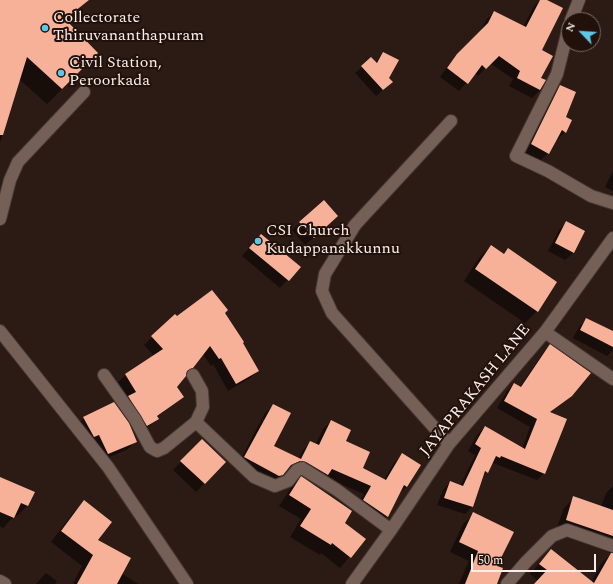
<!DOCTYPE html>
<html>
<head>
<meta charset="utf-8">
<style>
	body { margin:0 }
	#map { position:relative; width:613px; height:584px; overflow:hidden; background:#2c1a14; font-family:Spectral,serif }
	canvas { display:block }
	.north { position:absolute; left:561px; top:12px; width:40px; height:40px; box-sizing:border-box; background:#22110b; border:1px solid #786964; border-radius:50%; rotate:295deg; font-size:11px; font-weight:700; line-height:16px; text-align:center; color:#faede9 }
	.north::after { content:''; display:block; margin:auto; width:14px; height:18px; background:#5dc7e8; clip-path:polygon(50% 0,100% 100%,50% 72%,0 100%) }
	.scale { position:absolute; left:471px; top:554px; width:125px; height:18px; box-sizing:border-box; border:2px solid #faede9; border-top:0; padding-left:5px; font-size:12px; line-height:14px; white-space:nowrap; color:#faede9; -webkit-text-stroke:3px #22110b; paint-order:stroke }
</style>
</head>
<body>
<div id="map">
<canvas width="613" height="584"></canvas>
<div class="north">N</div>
<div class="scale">50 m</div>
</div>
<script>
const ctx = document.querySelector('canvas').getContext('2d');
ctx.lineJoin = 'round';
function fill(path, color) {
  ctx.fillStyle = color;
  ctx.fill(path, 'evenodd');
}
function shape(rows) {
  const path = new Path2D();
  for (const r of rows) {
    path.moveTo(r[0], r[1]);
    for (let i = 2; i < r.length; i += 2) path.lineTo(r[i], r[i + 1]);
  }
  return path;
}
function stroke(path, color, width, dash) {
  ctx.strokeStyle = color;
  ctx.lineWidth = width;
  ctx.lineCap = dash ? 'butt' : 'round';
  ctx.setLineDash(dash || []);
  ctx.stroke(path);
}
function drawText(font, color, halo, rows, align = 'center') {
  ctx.font = font + ' Spectral,serif';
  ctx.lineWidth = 4;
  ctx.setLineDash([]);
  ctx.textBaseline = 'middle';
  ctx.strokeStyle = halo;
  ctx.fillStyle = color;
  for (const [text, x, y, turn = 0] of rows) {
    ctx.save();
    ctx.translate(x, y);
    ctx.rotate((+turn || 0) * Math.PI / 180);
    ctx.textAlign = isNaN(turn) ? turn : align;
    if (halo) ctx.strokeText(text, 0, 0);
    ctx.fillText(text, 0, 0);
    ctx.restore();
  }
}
fill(shape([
	[0,0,80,0,82,4,65,21,62,89,47,104,19,79,0,143],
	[540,0,545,0,540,50,540,78,544,80,540,90,532,98,509,86,513,79,490,63,478,76,475,73,459,91,440,77,450,63,480,32,486,20,494,12,523,27,534,6],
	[383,53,388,78,385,88,376,96,355,73,362,67,375,63],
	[560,87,565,118,565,132,557,140,556,139,548,153,540,161,523,152,552,95],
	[613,171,613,191,605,187],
	[567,222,573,253,565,260,548,251,559,230],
	[300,223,329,224,305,245,292,230],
	[261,235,299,267,280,288,242,256],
	[491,246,503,254,508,250,537,311,525,323,464,281,479,258],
	[224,313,258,371,250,378,228,391,213,364,211,366,203,354,183,374,187,372,176,387,183,397,157,417,150,426,139,432,121,404,128,397,118,382,126,375,154,356,144,345,175,315,177,317],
	[587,319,613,332,613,350,607,356,573,338,579,327],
	[550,346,572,395,550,413,544,473,537,480,493,463,481,478,472,507,465,514,437,505,443,490,450,482,460,486,475,455,468,451,478,434,485,427,522,449,530,427,497,408,507,391,514,384,520,387,543,353],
	[273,405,273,446,298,459,303,450,311,442,316,444,323,429,331,421,362,468,384,480,394,463,402,455,407,486,399,494,387,516,379,524,356,508,364,494,325,477,291,468,285,471,274,482,237,466,265,413],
	[84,418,136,441,128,449,100,461,76,426],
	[202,440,225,462,196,492,173,470],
	[0,478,33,492,27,506,17,516,15,515,3,528,0,526],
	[302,478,343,523,364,540,340,568,321,553,320,555,290,537,301,519,279,506,291,488],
	[613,486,613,584,590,584,601,564,611,554,608,551,610,548,556,530,564,508,574,498,601,507,606,493],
	[84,502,96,540,121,573,138,584,73,584,82,566,51,542,73,513],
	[474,514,496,566,496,584,459,584,469,561,450,552,463,524],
	[551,550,578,584,535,584,538,581,530,574],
	[46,573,57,581,55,584,36,584]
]), '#0007');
fill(shape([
	[0,0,89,0,65,19,98,53,62,89,27,57,3,135,0,135],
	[540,0,547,0,563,8,542,50,553,56,541,78,546,80,540,90,517,78,520,71,499,56,486,69,482,65,468,84,447,68,457,54,488,23,494,11,526,27],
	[383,52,399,60,389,78,393,82,383,90,361,66,371,57,377,63],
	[560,85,576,92,566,117,572,120,566,133,562,130,549,154,531,144],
	[324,200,338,216,314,238,299,222],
	[566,221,585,231,574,253,555,243],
	[261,234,301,267,289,281,249,248],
	[491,245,504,254,508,248,557,282,538,312,475,269],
	[212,290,228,310,225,313,244,342,243,343,259,371,236,384,221,358,219,359,210,346,193,368,187,371,186,376,177,387,184,397,157,416,159,419,147,426,128,396,136,392,125,374,163,349,151,336,175,314,177,316],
	[586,318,613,331,613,347,580,330],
	[550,344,591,373,572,396,550,412,567,419,545,474,501,456,500,458,496,456,488,473,485,471,473,507,444,498,450,481,463,486,481,448,475,444,485,426,525,449,537,419,504,401,514,383,521,387],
	[114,402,129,423,137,442,108,454,99,435,94,437,83,417],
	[273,404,291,413,274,446,301,459,310,441,319,445,331,420,351,430,346,441,370,452,363,468,386,480,402,453,421,465,407,487,404,485,388,517,363,500,371,486,332,469,328,475,306,462,300,461,291,465,283,475,279,476,244,457],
	[202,439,226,462,205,484,180,461],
	[301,476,352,511,345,523,366,539,351,558,332,543,331,545,300,526,311,509,289,495],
	[0,477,35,492,28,506,21,503,14,518,0,512],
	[573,496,613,510,613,536,566,520],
	[84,500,112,522,98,540,131,558,117,584,77,584,93,555,61,531],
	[473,512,514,532,497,566,503,568,497,584,465,584,478,551,459,542],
	[551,549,594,583,611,553,613,553,613,584,534,584,547,570,539,564]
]), '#f7b198');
const minor = shape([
	[571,20,579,0],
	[569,26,557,74,516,156,548,171,591,196,613,203],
	[0,219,10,180,18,162,84,92],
	[0,331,108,467,187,584],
	[545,332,613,379],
	[104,375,135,419,150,447,157,451,164,448,196,422],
	[193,375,202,391,203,407,196,422,254,477,275,486,288,481,297,470,302,468,337,490,391,530],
	[449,444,332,313,322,291,325,274,355,225,451,121],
	[0,581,5,584],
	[352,584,391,530,449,444,545,332,613,238],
	[507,584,526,562,552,536,567,530,613,546]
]);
stroke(minor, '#473835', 14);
stroke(minor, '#756058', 12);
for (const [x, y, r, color] of [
	[45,28,4,"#5dc7e8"],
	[61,73,4,"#5dc7e8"],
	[258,241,4,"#5dc7e8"]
]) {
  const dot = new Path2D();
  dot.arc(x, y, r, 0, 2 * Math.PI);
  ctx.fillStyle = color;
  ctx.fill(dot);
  stroke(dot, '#22110b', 1.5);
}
drawText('16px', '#faede9', '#22110b', [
	["Collectorate",53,19],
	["Thiruvananthapuram",53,37],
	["Civil Station,",69,64],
	["Peroorkada",69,82],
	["CSI Church",266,232],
	["Kudappanakkunnu",266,250]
], 'left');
drawText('16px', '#faede9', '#22110b', [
	["JAYAPRAKASH LANE",476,391,-51]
]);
</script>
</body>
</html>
